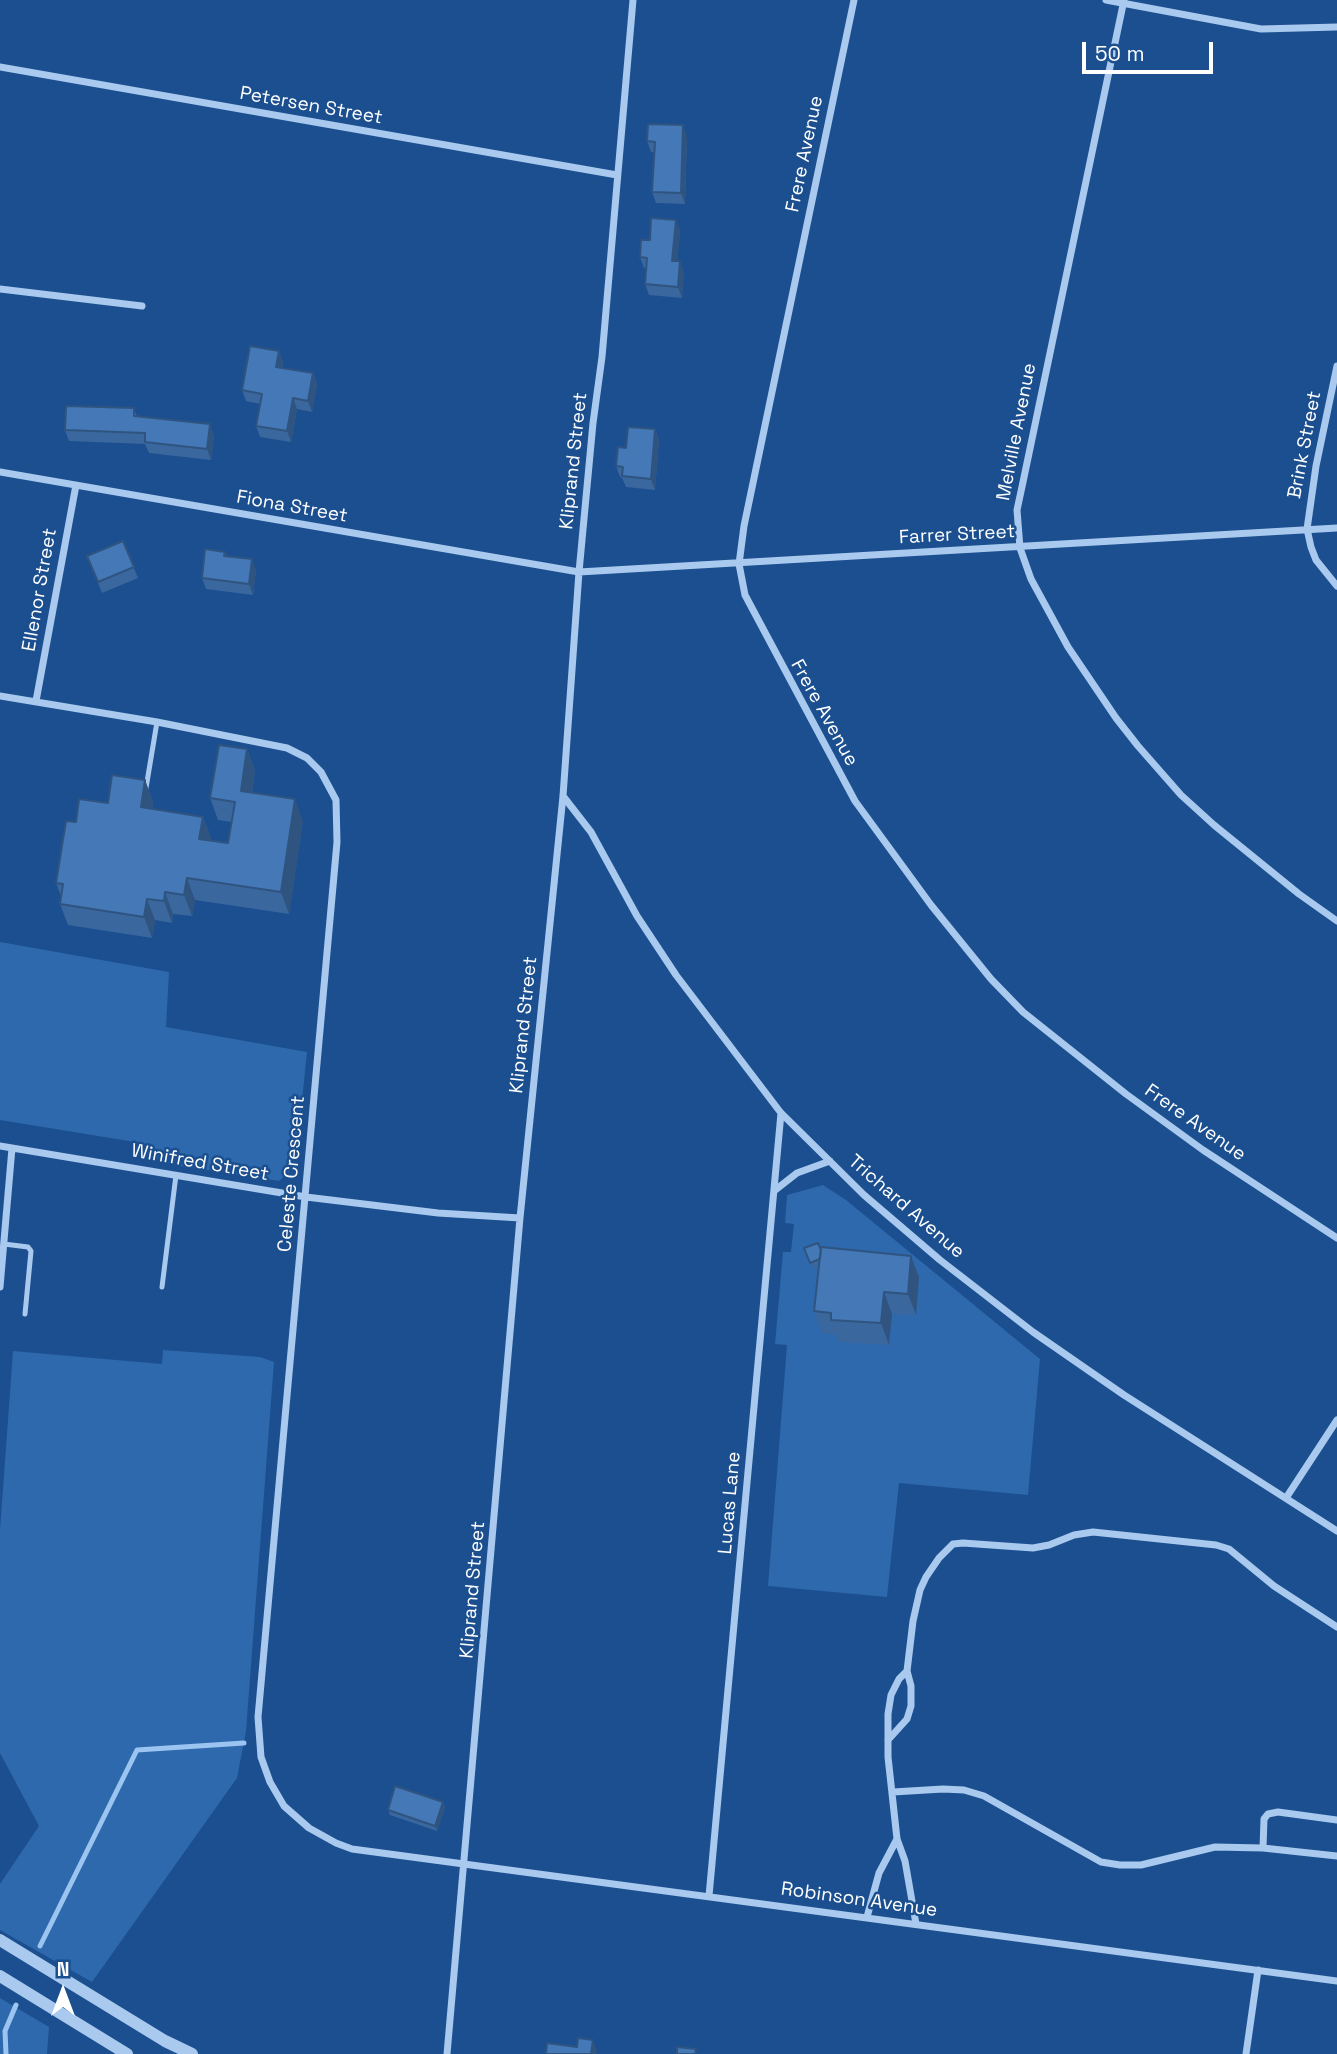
<!DOCTYPE html>
<html>
<head>
<meta charset="utf-8">
<style>
	body { margin:0 }
	#map { position:relative; width:1337px; height:2054px; overflow:hidden; background:#1b4f8f; font-family:"Space Grotesk",sans-serif }
	canvas { display:block }
	.north { position:absolute; left:28px; top:1956px; width:70px; height:70px; -webkit-text-stroke:5px #1b4f8f; paint-order:stroke; rotate:0deg; font-size:19px; font-weight:700; line-height:28px; text-align:center; color:#fff }
	.north::after { content:''; display:block; margin:auto; width:24px; height:32px; background:#fff; clip-path:polygon(50% 0,100% 100%,50% 72%,0 100%) }
	.scale { position:absolute; left:1082px; top:42px; width:131px; height:32px; box-sizing:border-box; border:4px solid #fff; border-top:0; padding-left:9px; font-size:21px; line-height:24px; white-space:nowrap; color:#fff; -webkit-text-stroke:5px #1b4f8f; paint-order:stroke }
</style>
</head>
<body>
<div id="map">
<canvas width="1337" height="2054"></canvas>
<div class="north">N</div>
<div class="scale">50 m</div>
</div>
<script>
const context = document.querySelector('canvas').getContext('2d');
context.lineJoin = 'round';
function fillPath(path, color) {
  context.fillStyle = color;
  context.fill(path, 'evenodd');
}
function shape(rows) {
  const path = new Path2D();
  for (const r of rows) {
    path.moveTo(r[0], r[1]);
    for (let i = 2; i < r.length; i += 2) path.lineTo(r[i], r[i + 1]);
  }
  return path;
}
function strokePath(path, color, width, dash) {
  context.strokeStyle = color;
  context.lineWidth = width;
  context.lineCap = dash ? 'butt' : 'round';
  context.setLineDash(dash || []);
  context.stroke(path);
}
function write(font, color, halo, rows, align = 'center') {
  context.font = font + ' "Space Grotesk",sans-serif';
  context.lineWidth = 5;
  context.setLineDash([]);
  context.textBaseline = 'middle';
  context.strokeStyle = halo;
  context.fillStyle = color;
  for (const [text, x, y, turn = 0] of rows) {
    context.save();
    context.translate(x, y);
    context.rotate((+turn || 0) * Math.PI / 180);
    context.textAlign = isNaN(turn) ? turn : align;
    if (halo) context.strokeText(text, 0, 0);
    context.fillText(text, 0, 0);
    context.restore();
  }
}
const green = shape([
	[0,942,169,972,166,1027,307,1052,296,1159,289,1172,279,1181,169,1164,159,1161,141,1143,0,1120],
	[823,1185,846,1200,1040,1359,1028,1495,899,1483,887,1597,768,1586,787,1345,775,1344,783,1252,791,1252,794,1224,785,1223,787,1195],
	[163,1350,260,1357,274,1362,246,1731,237,1778,92,1982,0,1930,0,1884,39,1826,0,1753,0,1530,13,1351,162,1364],
	[0,1998,49,2027,47,2054,0,2054]
]);
const stream = shape([
	[40,1946,137,1750,244,1743],
	[6,2054,5,2031,16,2005]
]);
const service = shape([
	[146,788,157,722],
	[4,1244,28,1247,31,1251,25,1314],
	[162,1287,176,1175]
]);
const minor = shape([
	[854,0,744,526,739,564,745,595,855,801,931,905,991,979,1023,1012,1126,1094,1203,1150,1337,1238],
	[1106,0,1261,29,1337,27],
	[1124,0,1023,482,1017,510,1020,548,1031,579,1068,647,1116,718,1138,746,1181,795,1214,825,1299,894,1337,921],
	[0,67,617,175],
	[0,289,142,306],
	[1337,366,1316,466,1307,529,1311,547,1316,560,1337,586],
	[0,472,579,572,1337,528],
	[0,696,157,722,287,748,307,758,321,772,336,800,337,842,258,1717,261,1757,270,1782,284,1806,309,1828,336,1843,352,1849,1337,1981],
	[36,701,76,485],
	[563,796,591,832,637,916,676,975,781,1113,864,1195,940,1260,1033,1332,1124,1395,1337,1531],
	[0,1146,306,1197,438,1213,520,1218],
	[774,1191,797,1173,830,1161],
	[0,1287,12,1148],
	[1286,1498,1337,1420],
	[907,1671,899,1679,891,1695,888,1714,888,1757,897,1839,905,1861,916,1924],
	[888,1740,907,1719,911,1706,911,1686,907,1671,913,1621,920,1590,926,1577,939,1558,953,1544,963,1543,1033,1548,1049,1545,1074,1535,1093,1532,1216,1545,1229,1549,1274,1586,1337,1627],
	[893,1792,943,1789,964,1790,984,1796,1101,1862,1120,1865,1141,1865,1215,1847,1263,1848,1337,1856],
	[1263,1848,1264,1819,1268,1814,1278,1812,1337,1820],
	[709,1896,781,1113],
	[867,1917,879,1873,897,1839],
	[447,2054,520,1218,563,796,579,572,593,423,602,357,633,0],
	[1246,2054,1258,1970]
]);
const tertiary = shape([
	[0,1940,165,2041,192,2054],
	[0,1976,127,2054]
]);
const wall = shape([
	[687,136,685,204,656,203,652,192,654,152,651,152,647,141],
	[676,220,680,231,677,261,684,272,682,298,649,295,645,284,646,268,644,268,640,257,650,240],
	[279,351,283,362,282,368,313,373,317,384,312,412,297,409,291,442,260,437,256,426,260,404,246,401,242,390],
	[134,408,137,417,214,435,211,460,149,453,145,444,69,441,65,430],
	[655,429,659,440,655,490,626,487,622,478,620,477,616,466,626,448],
	[123,541,138,578,102,593,87,556],
	[225,552,227,556,256,570,253,595,206,589,202,578],
	[247,749,255,771,252,793,303,821,289,914,195,900,192,916,173,914,172,923,155,920,152,938,68,925,60,904,61,896,56,883,76,822,145,780,153,802,152,809,203,817,211,838,210,841,228,843,232,822,218,820,210,798],
	[804,1248,821,1250,919,1277,916,1315,892,1314,889,1345,839,1342,836,1335,822,1333,814,1311,819,1266,812,1268],
	[443,1802,445,1807,437,1831,390,1815,388,1810]
]);
const shadedWall = shape([
	[683,125,687,136,685,204,681,193],
	[676,220,680,231,676,272,672,261],
	[680,261,684,272,682,298,678,287],
	[279,351,283,362,280,378,276,367],
	[313,373,317,384,312,412,308,401],
	[293,398,297,409,291,442,287,431],
	[210,424,214,435,211,460,207,449],
	[655,429,659,440,655,490,651,479],
	[252,559,256,570,253,595,249,584],
	[247,749,255,771,249,813,241,791],
	[145,780,153,802,149,829,141,807],
	[295,799,303,821,289,914,281,892],
	[203,817,211,838,207,861,199,839],
	[187,878,195,900,192,916,184,895],
	[165,892,173,914,172,923,164,901],
	[147,899,155,920,152,938,144,917],
	[911,1256,919,1277,916,1315,908,1294],
	[884,1292,892,1314,889,1345,881,1323],
	[443,1802,445,1807,437,1831,435,1826],
	[593,2040,597,2051,596,2054,591,2054]
]);
const building = shape([
	[648,124,683,125,681,193,652,192,655,142,647,141,648,124],
	[651,218,676,220,672,261,680,261,678,287,645,284,647,258,640,257,641,240,650,240,651,218],
	[250,346,279,351,276,367,313,373,308,401,293,398,287,431,256,426,262,394,242,390,250,346],
	[66,406,134,408,134,416,210,424,207,449,145,442,145,433,65,430,66,406],
	[628,427,655,429,651,479,622,476,623,467,616,466,618,447,626,448,628,427],
	[123,541,134,567,98,582,87,556,123,541],
	[205,549,225,552,224,556,252,559,249,584,202,578,205,549],
	[219,745,247,749,241,791,295,799,281,892,187,878,184,895,165,892,164,901,147,899,144,917,60,904,63,884,56,883,66,821,76,822,79,799,108,803,112,775,145,780,141,807,203,817,199,839,228,843,235,802,210,798,219,745],
	[818,1243,821,1250,820,1259,810,1263,804,1248,818,1243],
	[821,1247,911,1256,908,1294,884,1292,881,1323,831,1320,831,1313,814,1311,821,1247],
	[395,1786,443,1802,435,1826,388,1810,395,1786],
	[578,2038,593,2040,591,2054,546,2054,547,2043,577,2047,578,2038],
	[677,2047,696,2049,695,2054,677,2054,677,2047]
]);
const streetNames = [
	["Petersen Street",311,106,10],
	["Frere Avenue",805,154,-78],
	["Melville Avenue",1017,432,-79],
	["Brink Street",1305,445,-79],
	["Kliprand Street",574,461,-84],
	["Fiona Street",292,507,10],
	["Farrer Street",957,535,-3],
	["Ellenor Street",40,590,-80],
	["Frere Avenue",824,713,61],
	["Kliprand Street",524,1025,-84],
	["Frere Avenue",1195,1123,35],
	["Winifred Street",200,1163,10],
	["Celeste Crescent",292,1174,-85],
	["Trichard Avenue",906,1207,41],
	["Lucas Lane",730,1503,-85],
	["Kliprand Street",473,1590,-85],
	["Robinson Avenue",859,1900,8]
];
fillPath(green, '#2e69ad');
strokePath(stream, '#9cc4f0', 5);
strokePath(service, '#a9c9ee', 5);
strokePath(minor, '#a9c9ee', 7);
strokePath(tertiary, '#a9c9ee', 12);
fillPath(wall, '#3a679d');
fillPath(shadedWall, '#305480');
fillPath(building, '#4478b7');
strokePath(building, '#305480', 2);
write('19px', '#fff', '#1b4f8f', streetNames);
</script>
</body>
</html>
